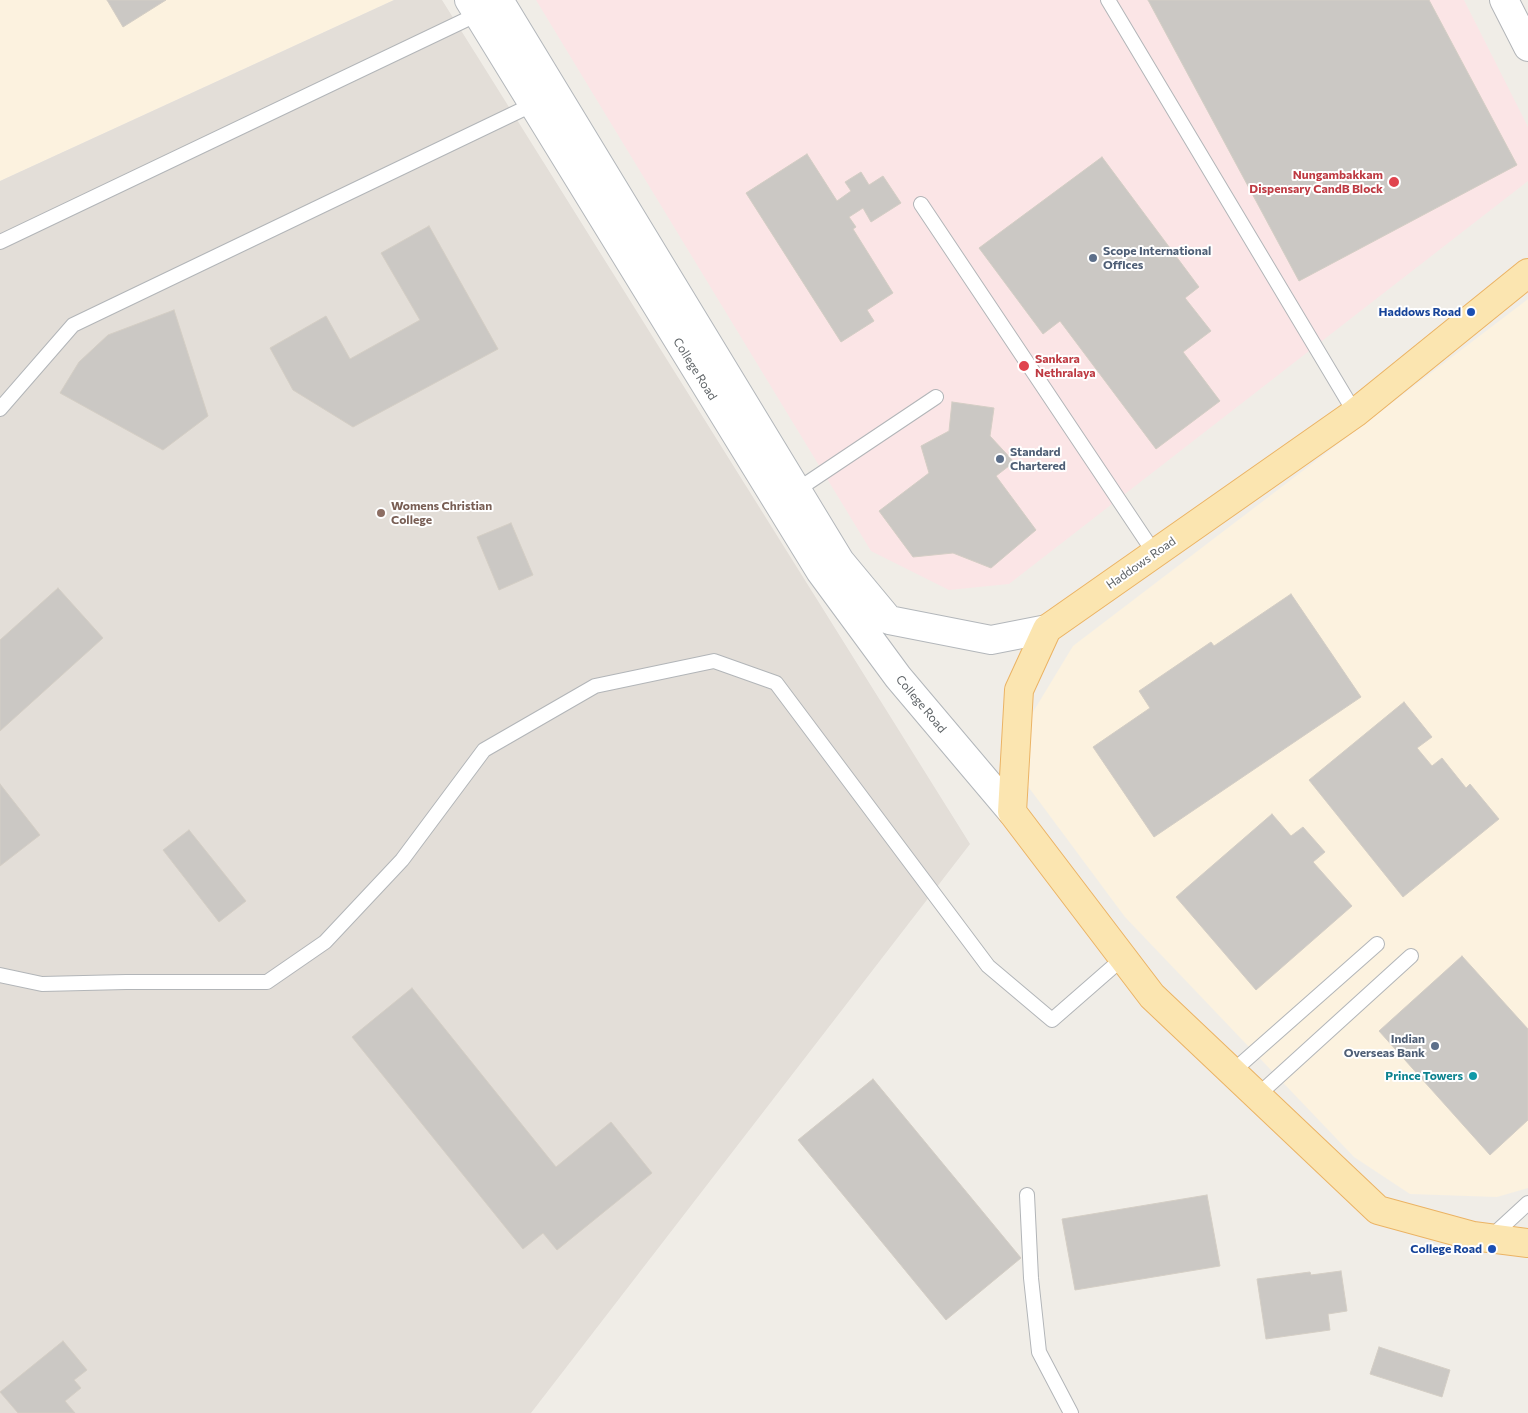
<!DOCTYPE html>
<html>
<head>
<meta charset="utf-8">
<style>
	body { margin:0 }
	canvas { display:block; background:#f0ede7 }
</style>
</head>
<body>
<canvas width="1528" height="1413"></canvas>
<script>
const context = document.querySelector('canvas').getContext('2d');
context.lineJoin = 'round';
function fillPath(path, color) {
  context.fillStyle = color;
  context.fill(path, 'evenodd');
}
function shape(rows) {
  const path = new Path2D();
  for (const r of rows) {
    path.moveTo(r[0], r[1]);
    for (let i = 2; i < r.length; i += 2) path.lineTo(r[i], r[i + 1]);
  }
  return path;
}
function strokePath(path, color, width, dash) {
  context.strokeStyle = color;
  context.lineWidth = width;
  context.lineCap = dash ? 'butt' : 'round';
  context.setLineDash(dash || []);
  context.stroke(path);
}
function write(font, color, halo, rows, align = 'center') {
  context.font = font + ' Commissioner,sans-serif';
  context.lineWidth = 4;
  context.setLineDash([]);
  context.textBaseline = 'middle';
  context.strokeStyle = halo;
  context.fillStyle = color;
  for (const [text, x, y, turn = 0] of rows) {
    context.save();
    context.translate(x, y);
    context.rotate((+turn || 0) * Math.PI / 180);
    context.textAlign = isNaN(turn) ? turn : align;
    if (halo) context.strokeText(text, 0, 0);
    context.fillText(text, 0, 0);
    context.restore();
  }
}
const commercial = shape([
	[0,0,394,0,0,181],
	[1528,299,1528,1188,1497,1197,1410,1194,1354,1157,1125,917,1024,781,1030,717,1073,646]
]);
const education = shape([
	[394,0,442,0,970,844,531,1413,0,1413,0,181]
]);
const medical = shape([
	[536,0,1464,0,1528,127,1528,181,1009,584,949,590,871,551]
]);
const building = shape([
	[107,0,166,0,123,27,107,0],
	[1148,0,1429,0,1517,165,1299,281,1148,0],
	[807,154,837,201,851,191,845,182,861,172,869,185,883,176,901,203,871,222,863,208,849,217,856,227,853,229,893,293,867,310,874,321,841,342,746,193,807,154],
	[1102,157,1199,287,1185,298,1211,331,1183,352,1220,401,1156,449,1060,321,1043,334,979,248,1102,157],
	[429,226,498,349,353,427,293,390,270,348,326,316,350,359,420,320,381,253,429,226],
	[174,310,208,416,163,450,60,393,79,362,108,335,174,310],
	[952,402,994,408,990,436,1014,462,996,476,1036,530,991,568,953,553,913,557,879,511,929,473,921,446,949,431,952,402],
	[511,523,533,575,499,590,477,537,511,523],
	[58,588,103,638,0,731,0,640,58,588],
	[1291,594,1361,697,1154,837,1093,747,1150,708,1139,691,1211,642,1214,646,1291,594],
	[1404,702,1432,737,1417,748,1432,766,1442,758,1466,788,1470,784,1499,819,1403,897,1309,780,1404,702],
	[0,784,40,835,0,866,0,784],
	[1272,814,1291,836,1303,827,1325,852,1313,862,1352,906,1256,990,1176,897,1272,814],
	[189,830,246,901,219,922,163,850,189,830],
	[1462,956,1528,1029,1528,1120,1490,1155,1379,1031,1462,956],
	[412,988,556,1167,611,1122,652,1173,557,1250,543,1233,523,1249,352,1037,412,988],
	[873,1079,1021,1258,946,1320,798,1140,873,1079],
	[1207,1195,1220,1266,1075,1290,1062,1219,1207,1195],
	[1341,1271,1347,1311,1328,1314,1330,1330,1266,1339,1257,1279,1310,1272,1311,1275,1341,1271],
	[63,1341,87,1370,74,1380,81,1388,65,1401,75,1413,18,1413,0,1392,63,1341],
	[1379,1347,1450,1370,1442,1397,1370,1374,1379,1347]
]);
const lane = shape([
	[1108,0,1355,413],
	[921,204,1155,554],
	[0,242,478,14],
	[0,409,73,325,538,102],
	[797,490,936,397],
	[0,975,42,984,126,982,267,982,325,942,402,860,484,750,595,686,714,661,776,683,988,966,1052,1020,1123,958],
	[1232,1072,1377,944],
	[1257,1096,1411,956],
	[1027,1195,1031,1278,1039,1352,1071,1413],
	[1491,1237,1528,1203]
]);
const street = shape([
	[1504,0,1528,47]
]);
const secondary = shape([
	[469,0,820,571,898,677,1012,812],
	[499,0,840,561,889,620,991,640,1047,629]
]);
const primary = shape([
	[1528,273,1355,413,1047,629,1019,690,1012,812,1152,996,1378,1210,1473,1236,1528,1243]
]);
const markers = [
	[1394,182,6,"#e0444e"],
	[1093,258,5,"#5c6f8a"],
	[1471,312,5,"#1a4fb4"],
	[1024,366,6,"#e0444e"],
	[1000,459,5,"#5c6f8a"],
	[381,513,5,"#8d6e63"],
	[1435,1046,5,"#5c6f8a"],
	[1473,1076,5,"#0f9aa8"],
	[1492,1249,5,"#1a4fb4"]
];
const healthNames = [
	["Nungambakkam",1383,175],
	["Dispensary CandB Block",1383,189],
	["Sankara",1035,359,"left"],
	["Nethralaya",1035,373,"left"]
];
const serviceNames = [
	["Scope International",1103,251],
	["Offices",1103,265],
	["Standard",1010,452],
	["Chartered",1010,466],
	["Indian",1425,1039,"right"],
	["Overseas Bank",1425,1053,"right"]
];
const transitNames = [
	["Haddows Road",1461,312],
	["College Road",1482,1249]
];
const streetNames = [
	["College Road",695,369,58],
	["Haddows Road",1141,563,-35],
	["College Road",921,704,50]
];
const educationNames = [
	["Womens Christian",391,506],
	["College",391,520]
];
const cultureNames = [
	["Prince Towers",1463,1076]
];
fillPath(commercial, '#fcf2df');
fillPath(education, '#e3ded8');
fillPath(medical, '#fbe5e6');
fillPath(building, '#cbc8c4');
strokePath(building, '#d4cec5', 1);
strokePath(lane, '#b2b5b8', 16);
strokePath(street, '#b2b5b8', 30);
strokePath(secondary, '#b3b7bb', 30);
strokePath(primary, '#ebb364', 30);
strokePath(lane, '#fff', 14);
strokePath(street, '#fff', 28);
strokePath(secondary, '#fff', 28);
strokePath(primary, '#fbe5b0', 28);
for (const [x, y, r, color] of markers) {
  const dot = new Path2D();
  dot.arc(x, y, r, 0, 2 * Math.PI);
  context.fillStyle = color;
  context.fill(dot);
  strokePath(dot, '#fff', 2);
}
write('bold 12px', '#be3a42', '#fff', healthNames, 'right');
write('bold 12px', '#4e5e75', '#fff', serviceNames, 'left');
write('bold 12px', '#164399', '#fff', transitNames, 'right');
write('12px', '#5e6366', '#fff', streetNames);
write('bold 12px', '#785e54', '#fff', educationNames, 'left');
write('bold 12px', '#0d838f', '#fff', cultureNames, 'right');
</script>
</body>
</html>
